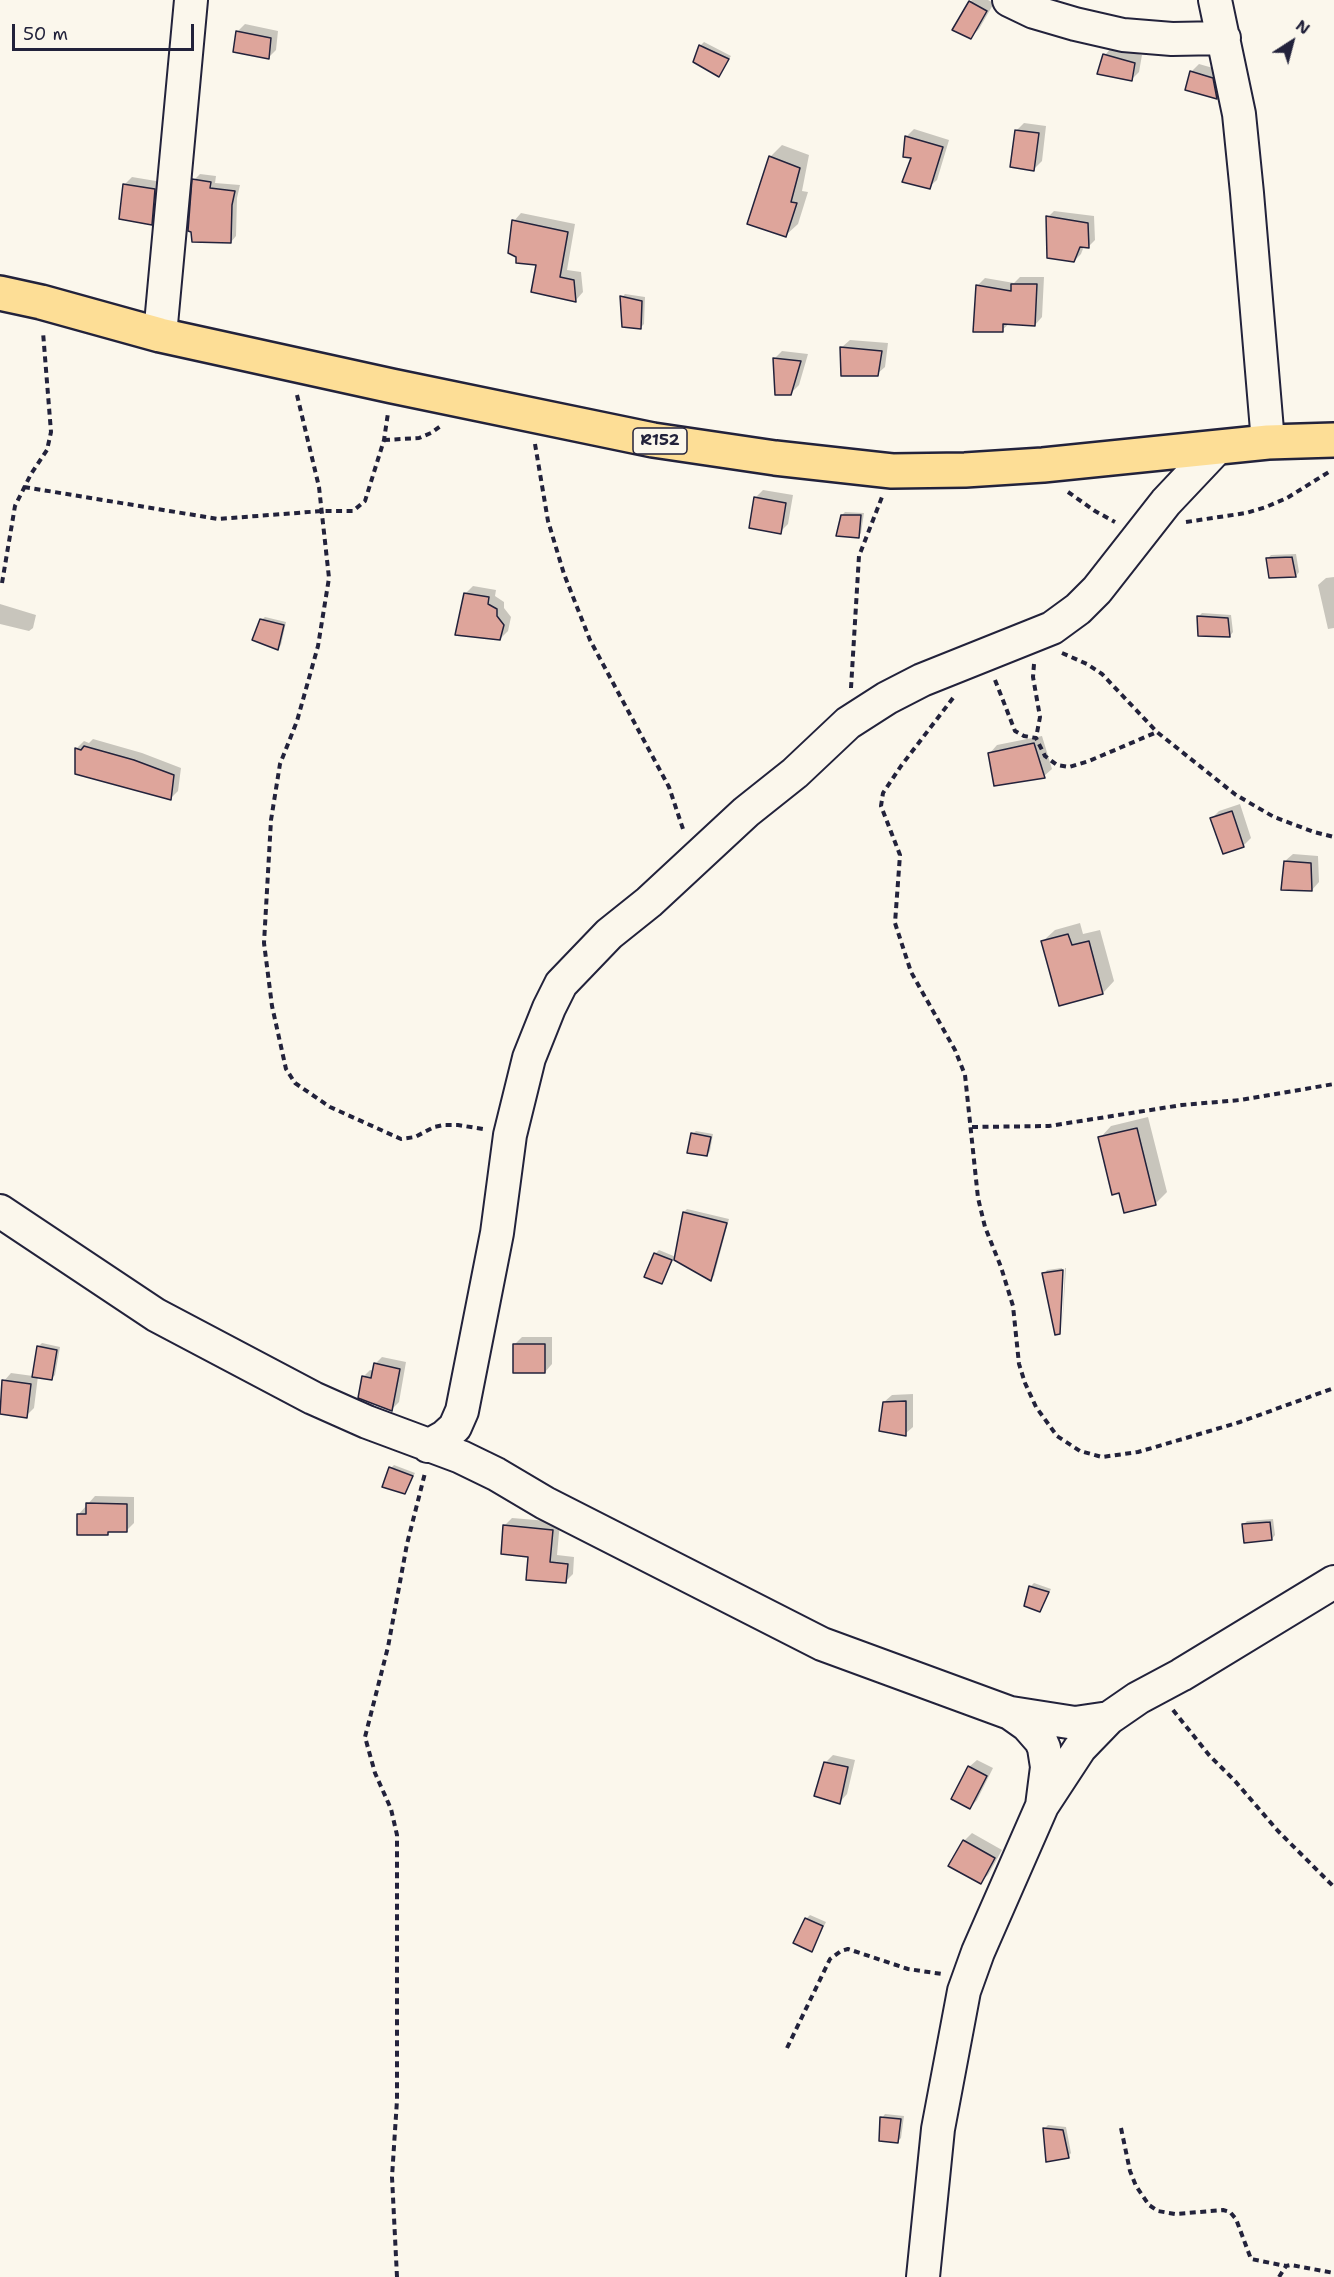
<!DOCTYPE html>
<html>
<head>
<meta charset="utf-8">
<style>
	body { margin:0 }
	#map { position:relative; width:1334px; height:2277px; overflow:hidden; background:#fbf7ec; font-family:"Shantell Sans",sans-serif }
	canvas { display:block }
	.north { position:absolute; left:1262px; top:12px; width:60px; height:60px; -webkit-text-stroke:4px #fbf7ec; paint-order:stroke; rotate:36deg; font-size:16px; font-weight:700; line-height:24px; text-align:center; color:#22223b }
	.north::after { content:''; display:block; margin:auto; width:21px; height:27px; background:#22223b; clip-path:polygon(50% 0,100% 100%,50% 72%,0 100%) }
	.scale { position:absolute; left:12px; top:24px; width:182px; height:27px; box-sizing:border-box; border:3px solid #22223b; border-top:0; padding-left:8px; font-size:18px; line-height:21px; white-space:nowrap; color:#22223b; -webkit-text-stroke:4px #fbf7ec; paint-order:stroke }
</style>
</head>
<body>
<div id="map">
<canvas width="1334" height="2277"></canvas>
<div class="north">N</div>
<div class="scale">50 m</div>
</div>
<script>
const context = document.querySelector('canvas').getContext('2d');
context.lineJoin = 'round';
function fillPath(path, color) {
  context.fillStyle = color;
  context.fill(path, 'evenodd');
}
function shape(rows) {
  const path = new Path2D();
  for (const r of rows) {
    path.moveTo(r[0], r[1]);
    for (let i = 2; i < r.length; i += 2) path.lineTo(r[i], r[i + 1]);
  }
  return path;
}
function strokePath(path, color, width, dash) {
  context.strokeStyle = color;
  context.lineWidth = width;
  context.lineCap = dash ? 'butt' : 'round';
  context.setLineDash(dash || []);
  context.stroke(path);
}
function write(font, color, halo, rows, align = 'center') {
  context.font = font + ' "Shantell Sans",sans-serif';
  context.lineWidth = 4.5;
  context.setLineDash([]);
  context.textBaseline = 'middle';
  context.strokeStyle = halo;
  context.fillStyle = color;
  for (const [text, x, y, turn = 0] of rows) {
    context.save();
    context.translate(x, y);
    context.rotate((+turn || 0) * Math.PI / 180);
    context.textAlign = isNaN(turn) ? turn : align;
    if (halo) context.strokeText(text, 0, 0);
    context.fillText(text, 0, 0);
    context.restore();
  }
}
const shadow = shape([
	[972,0,988,0,994,3,979,29,971,37,970,2],
	[245,24,278,31,276,50,268,58,237,32],
	[704,42,731,56,719,75,700,46],
	[1112,47,1142,55,1139,72,1131,80,1105,55],
	[1199,64,1220,70,1224,90,1216,98,1191,72],
	[1024,123,1046,126,1042,161,1034,169,1016,131],
	[914,129,949,140,937,180,929,187,913,157,906,137],
	[782,145,809,155,802,191,808,192,798,224,786,235,770,157],
	[200,174,216,176,215,183,240,185,237,198,236,236,231,242,194,180],
	[132,177,162,182,159,215,152,223,124,185],
	[1054,211,1094,216,1095,240,1089,246,1084,246,1081,254,1074,261,1048,217],
	[521,213,575,224,567,270,581,272,583,292,576,300,538,264,514,221],
	[1020,277,1044,277,1042,317,1035,325,1010,323,1002,330,977,286,985,278,1014,283],
	[625,294,645,297,644,324,641,327,622,297],
	[850,340,888,343,885,367,877,374,842,347],
	[782,351,808,354,799,385,791,393,775,358],
	[763,490,793,495,788,524,780,532,756,497],
	[845,512,864,513,861,533,858,537,842,515],
	[1296,554,1299,572,1296,576,1268,558,1271,555],
	[1334,577,1334,628,1328,629,1318,585,1326,578],
	[473,586,496,590,495,596,504,602,504,608,511,617,508,631,500,639,465,594],
	[0,604,36,615,33,628,29,631,0,624],
	[1202,613,1231,615,1233,632,1230,636,1199,616],
	[265,617,286,622,281,645,278,648,261,620],
	[1042,736,1052,769,1044,776,990,753,997,745],
	[93,739,142,753,181,768,178,791,170,799,76,749,84,741,89,743],
	[1240,804,1251,838,1243,846,1212,818,1219,811],
	[1293,854,1318,856,1319,882,1312,890,1285,861],
	[1080,923,1083,934,1100,930,1114,981,1103,993,1043,941,1055,930],
	[1148,1117,1167,1192,1155,1204,1120,1191,1100,1138,1111,1126],
	[696,1131,713,1134,710,1151,707,1155,692,1134],
	[687,1209,729,1219,714,1276,711,1279,674,1258,662,1282,655,1254,659,1250,676,1257,684,1212],
	[1062,1268,1059,1332,1061,1332,1057,1333,1044,1274,1047,1270],
	[1065,1268,1066,1268,1062,1331],
	[522,1337,552,1337,552,1364,545,1372,514,1345],
	[42,1343,60,1347,55,1375,51,1379,38,1376,34,1408,26,1416,0,1413,4,1381,11,1373,33,1376,38,1347],
	[382,1357,406,1362,399,1402,392,1409,363,1377,370,1370,374,1371,375,1364],
	[913,1394,913,1427,905,1434,884,1402,892,1395],
	[394,1465,415,1473,405,1492,391,1468],
	[95,1496,134,1497,134,1523,126,1531,110,1530,107,1534,78,1515],
	[512,1518,560,1522,557,1555,574,1557,573,1574,565,1582,530,1555,505,1525],
	[1273,1519,1275,1535,1272,1539,1243,1525,1247,1521],
	[1034,1583,1051,1589,1040,1611,1030,1587],
	[833,1755,855,1760,847,1794,840,1802,825,1763],
	[977,1760,993,1768,977,1800,970,1808,969,1767],
	[972,1833,1002,1850,988,1875,980,1882,964,1841],
	[810,1915,826,1922,812,1950,806,1919],
	[885,2114,904,2116,901,2138,897,2142,882,2118],
	[1048,2125,1066,2127,1071,2153,1068,2157,1048,2160,1045,2128]
]);
const building = shape([
	[969,1,987,11,971,39,952,30,969,1],
	[236,31,271,38,269,59,233,52,236,31],
	[699,45,729,59,719,77,693,62,699,45],
	[1103,54,1135,63,1132,81,1097,74,1103,54],
	[1190,71,1213,78,1217,99,1185,90,1190,71],
	[1015,130,1039,133,1034,171,1010,167,1015,130],
	[905,136,943,147,930,189,902,182,911,158,903,157,905,136],
	[769,156,800,168,791,202,797,203,786,237,747,224,769,156],
	[192,179,211,182,210,188,235,191,232,205,231,243,192,242,191,232,188,231,192,179],
	[123,184,155,189,152,225,119,219,123,184],
	[1046,216,1088,223,1089,248,1080,247,1074,262,1047,258,1046,216],
	[512,220,568,232,560,277,574,280,576,302,531,292,536,265,516,263,516,257,508,253,512,220],
	[1011,284,1037,284,1035,326,1003,324,1003,332,973,332,976,285,1011,291,1011,284],
	[620,296,642,301,641,329,622,327,620,296],
	[840,347,882,351,878,376,841,376,840,347],
	[773,358,801,361,791,395,775,395,773,358],
	[754,497,786,503,781,534,749,528,754,497],
	[841,515,861,515,859,538,836,536,841,515],
	[1292,557,1296,577,1269,578,1266,558,1292,557],
	[464,593,489,597,488,604,497,609,497,616,504,625,500,640,455,635,464,593],
	[1197,616,1228,618,1230,637,1198,636,1197,616],
	[260,619,284,625,278,650,252,640,260,619],
	[1034,743,1045,778,994,786,988,753,1034,743],
	[84,746,134,760,174,775,171,800,75,774,75,748,81,750,84,746],
	[1232,811,1244,847,1223,854,1210,818,1232,811],
	[1284,861,1311,863,1312,891,1281,890,1284,861],
	[1068,934,1072,945,1089,941,1103,994,1059,1006,1041,941,1068,934],
	[1137,1128,1156,1205,1124,1213,1119,1193,1112,1195,1098,1137,1137,1128],
	[691,1133,711,1137,707,1156,687,1153,691,1133],
	[683,1212,727,1223,711,1281,674,1260,683,1212],
	[654,1253,672,1260,662,1284,644,1277,654,1253],
	[1063,1270,1060,1334,1055,1335,1042,1273,1063,1270],
	[513,1344,545,1344,545,1373,513,1373,513,1344],
	[37,1346,57,1350,52,1380,32,1377,37,1346],
	[374,1363,400,1369,392,1411,358,1398,362,1376,371,1378,374,1363],
	[2,1380,31,1384,27,1418,0,1414,2,1380],
	[906,1401,906,1436,879,1431,883,1402,906,1401],
	[389,1467,413,1476,405,1494,382,1487,389,1467],
	[86,1503,127,1504,127,1532,108,1532,108,1535,77,1535,77,1514,86,1514,86,1503],
	[1270,1522,1272,1540,1244,1543,1242,1524,1270,1522],
	[503,1525,553,1530,550,1562,568,1564,566,1583,526,1580,528,1557,501,1554,503,1525],
	[1029,1586,1049,1592,1040,1612,1024,1606,1029,1586],
	[824,1762,848,1767,840,1804,814,1796,824,1762],
	[968,1766,987,1776,970,1809,951,1799,968,1766],
	[963,1840,995,1858,981,1884,948,1866,963,1840],
	[805,1918,823,1926,812,1952,793,1943,805,1918],
	[880,2117,901,2119,898,2143,879,2141,880,2117],
	[1043,2128,1063,2130,1069,2158,1046,2162,1043,2128]
]);
const path = shape([
	[297,395,319,487,329,578,318,646,297,721,280,764,271,820,264,943,272,1006,286,1069,295,1083,330,1107,401,1139,415,1137,434,1127,444,1125,458,1125,483,1129],
	[384,440,419,438,431,433,442,425],
	[535,444,548,521,564,574,590,640,669,787,684,832],
	[24,487,218,519,322,511,353,511,365,501,384,440,388,413],
	[1068,492,1095,511,1115,522],
	[1186,522,1246,513,1266,507,1287,498,1332,470],
	[2,583,15,506,31,474,47,450,51,432,43,332],
	[1062,653,1087,664,1102,674,1157,732,1236,795,1274,817,1314,832,1334,837],
	[1034,664,1033,677,1040,717,1036,738],
	[995,680,1015,731,1024,736,1036,738,1045,756,1057,765,1069,767,1089,761,1157,732],
	[851,688,859,556,882,497],
	[953,698,901,766,883,793,881,806,900,855,895,923,911,972,955,1050,965,1075,978,1198,985,1227,1001,1267,1013,1306,1019,1364,1025,1383,1036,1407,1057,1436,1080,1451,1102,1457,1138,1452,1186,1438,1240,1422,1334,1388],
	[972,1127,1049,1126,1182,1105,1240,1100,1334,1084],
	[1173,1710,1209,1755,1235,1781,1278,1831,1334,1887],
	[787,2048,830,1959,841,1951,848,1949,908,1969,942,1974],
	[1121,2128,1130,2171,1136,2186,1149,2205,1158,2211,1175,2214,1223,2210,1230,2212,1236,2219,1251,2259,1286,2266],
	[397,2277,392,2177,397,2100,397,1835,391,1809,375,1773,365,1737,388,1647,407,1544,425,1473],
	[1279,2277,1286,2266,1291,2265,1334,2273]
]);
const minor = shape([
	[1009,0,1034,12,1075,24,1123,35,1172,39,1224,38],
	[1215,0,1239,114,1247,193,1268,442],
	[160,335,191,0],
	[0,1211,156,1315,313,1398,367,1422,461,1457,496,1474,545,1503,822,1644,1010,1713,1027,1725,1041,1741,1044,1748,1047,1767,1042,1806],
	[428,1446,444,1437,455,1427,462,1411,497,1233,510,1135,529,1058,549,1008,561,984,609,934,649,902,746,812,795,773,848,723,887,698,922,680,1052,628,1078,609,1097,590,1166,502,1217,448],
	[1011,1713,1075,1723,1109,1718],
	[923,2277,938,2129,964,1991,978,1952,1042,1806,1080,1748,1109,1718,1138,1698,1181,1675,1334,1582]
]);
const major = shape([
	[0,293,41,302,160,335,392,386,653,440,775,458,892,471,965,470,1043,465,1268,442,1334,440]
]);
const shields = [
	[660,441,54]
];
const shieldNames = [
	["R152",660,441]
];
fillPath(shadow, '#0003');
fillPath(building, '#dea59b');
strokePath(building, '#22223b', 1.5);
strokePath(minor, '#22223b', 36);
strokePath(major, '#22223b', 38);
strokePath(path, '#22223b', 4, [6, 4.5]);
strokePath(minor, '#fbf7ec', 32);
strokePath(major, '#fdde96', 33);
for (const [x, y, w] of shields) {
  const box = new Path2D();
  box.roundRect(x - w / 2, y - 13, w, 26, 4.5);
  context.fillStyle = '#fbf7ec';
  context.fill(box);
  strokePath(box, '#22223b', 1.5);
}
write('bold 16px', '#22223b', null, shieldNames);
</script>
</body>
</html>
